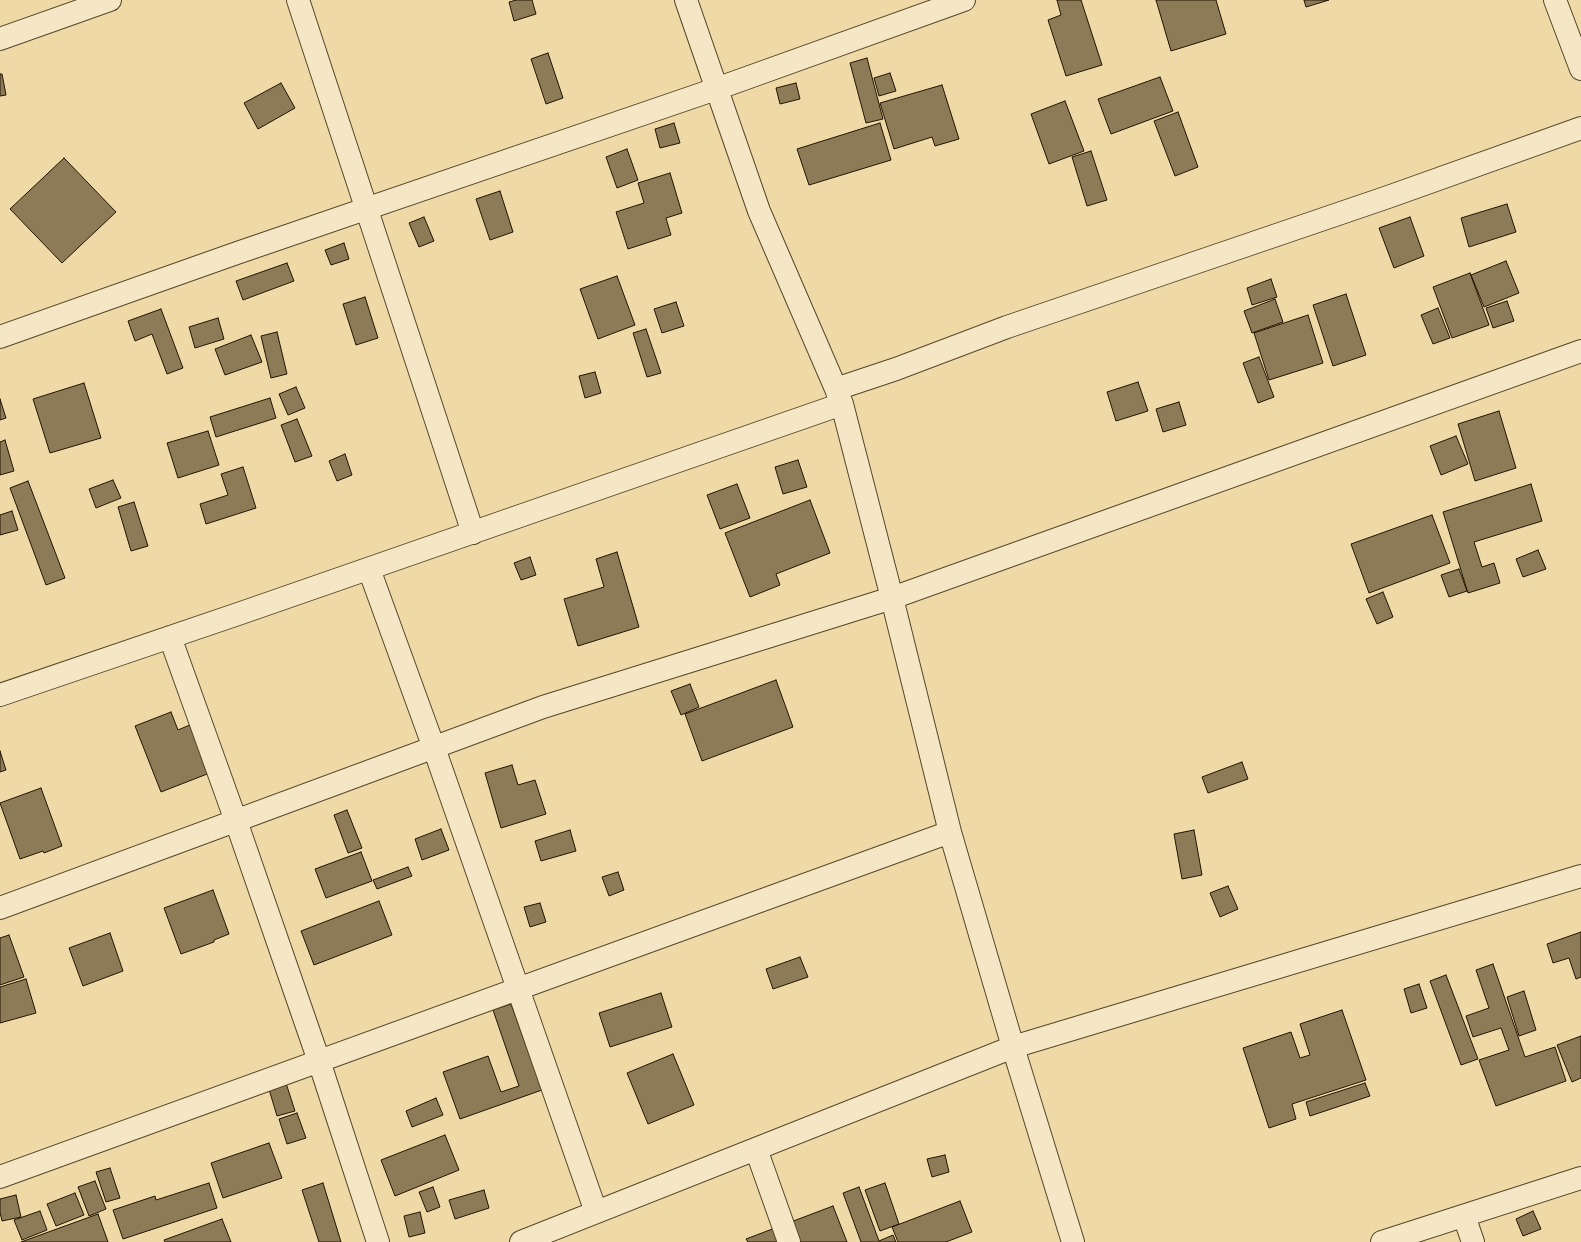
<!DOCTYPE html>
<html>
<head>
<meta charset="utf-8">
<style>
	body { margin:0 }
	canvas { display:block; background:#efdaa7 }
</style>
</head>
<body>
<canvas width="1581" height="1242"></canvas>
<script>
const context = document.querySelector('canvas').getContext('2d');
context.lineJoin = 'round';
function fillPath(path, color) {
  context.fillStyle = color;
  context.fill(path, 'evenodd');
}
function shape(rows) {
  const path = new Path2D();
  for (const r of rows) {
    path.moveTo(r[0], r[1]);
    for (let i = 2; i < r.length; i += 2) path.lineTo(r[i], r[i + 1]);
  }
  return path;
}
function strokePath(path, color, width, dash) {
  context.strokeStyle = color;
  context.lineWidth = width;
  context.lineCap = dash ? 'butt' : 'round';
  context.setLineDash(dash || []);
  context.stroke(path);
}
const building = shape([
	[516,0,532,0,536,14,514,21,509,2,516,0],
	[1057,0,1081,0,1102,65,1066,76,1048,20,1061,15,1057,0],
	[1156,0,1216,0,1226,34,1171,51,1156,0],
	[1304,0,1329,0,1306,7,1304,0],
	[548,53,563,98,546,104,531,59,548,53],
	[867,58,883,119,866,123,850,63,867,58],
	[890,73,896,91,879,96,874,78,890,73],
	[0,74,2,74,6,95,0,96,0,74],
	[1160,77,1173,111,1111,134,1098,99,1160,77],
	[281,83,295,108,258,129,244,103,281,83],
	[796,83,800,99,780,104,776,88,796,83],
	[942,85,959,139,935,146,932,137,894,149,880,103,942,85],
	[1065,101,1084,151,1049,164,1031,114,1065,101],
	[1178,112,1198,167,1175,176,1154,121,1178,112],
	[674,123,680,143,660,148,655,129,674,123],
	[880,123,891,160,809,185,797,149,880,123],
	[627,149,638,180,617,188,606,157,627,149],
	[1091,151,1107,200,1087,206,1072,157,1091,151],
	[64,158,116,212,62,263,10,209,64,158],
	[670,173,682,213,666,218,671,235,628,249,616,212,644,203,638,183,670,173],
	[500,191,513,232,490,240,476,199,500,191],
	[1507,204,1516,232,1469,247,1461,218,1507,204],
	[424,217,434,241,419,247,409,223,424,217],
	[1410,217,1424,256,1394,268,1379,228,1410,217],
	[344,243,349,259,331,265,325,250,344,243],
	[1506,261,1519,293,1484,307,1471,275,1506,261],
	[287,263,294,281,243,300,236,281,287,263],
	[1470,273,1489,325,1452,338,1433,287,1470,273],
	[617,276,635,325,598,339,580,289,617,276],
	[1271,279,1277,297,1252,305,1247,288,1271,279],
	[1346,294,1366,355,1333,366,1313,305,1346,294],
	[365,297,378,338,356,345,343,304,365,297],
	[1275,299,1283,322,1252,333,1244,311,1275,299],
	[1507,301,1514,321,1493,328,1486,308,1507,301],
	[676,302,684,326,662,333,654,309,676,302],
	[1438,308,1450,338,1433,344,1421,315,1438,308],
	[161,309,183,368,167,374,152,334,135,341,128,321,161,309],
	[1308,315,1323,363,1269,380,1254,333,1308,315],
	[218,318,224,339,195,348,189,327,218,318],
	[646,329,661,373,647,377,633,333,646,329],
	[277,332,287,374,271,378,261,336,277,332],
	[251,335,262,362,225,375,215,349,251,335],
	[1259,357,1274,397,1258,403,1243,363,1259,357],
	[595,372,601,393,585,398,579,376,595,372],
	[1138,382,1148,411,1116,421,1107,392,1138,382],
	[84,383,101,438,50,453,33,399,84,383],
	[296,387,305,408,288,415,279,394,296,387],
	[270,398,276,418,216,437,210,417,270,398],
	[0,399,6,418,0,420,0,399],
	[1179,402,1186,425,1163,432,1156,409,1179,402],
	[1499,411,1516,468,1475,481,1458,424,1499,411],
	[297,419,312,456,295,462,281,425,297,419],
	[208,431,219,465,178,478,167,443,208,431],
	[1456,436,1468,464,1441,475,1430,446,1456,436],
	[5,440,14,471,0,475,0,442,5,440],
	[345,454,352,475,337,481,329,461,345,454],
	[798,460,807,487,783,494,775,467,798,460],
	[243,467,256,508,206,524,200,504,228,495,221,474,243,467],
	[113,480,121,498,96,508,89,489,113,480],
	[28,481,65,578,46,585,10,488,28,481],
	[737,484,750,518,720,529,707,495,737,484],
	[1531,484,1542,521,1474,542,1482,567,1494,563,1500,583,1468,593,1443,512,1531,484],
	[810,500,830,553,776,574,780,585,750,597,725,533,810,500],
	[134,502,148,546,131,551,118,507,134,502],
	[12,511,18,530,0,535,0,515,12,511],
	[1432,515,1450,563,1369,593,1351,544,1432,515],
	[1538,550,1546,569,1523,577,1516,559,1538,550],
	[617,552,639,627,578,646,564,599,604,587,596,559,617,552],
	[530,557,536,575,521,580,514,563,530,557],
	[1459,569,1467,591,1449,597,1441,575,1459,569],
	[1383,592,1393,617,1377,624,1366,599,1383,592],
	[776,680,793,727,702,761,685,714,776,680],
	[690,684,699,707,681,715,671,691,690,684],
	[171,712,178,730,206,718,225,767,161,792,135,726,171,712],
	[0,751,6,770,0,772,0,751],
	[1242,762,1248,779,1208,793,1202,777,1242,762],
	[512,765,518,785,535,780,546,814,501,828,485,773,512,765],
	[41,788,62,846,44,853,43,851,20,859,0,803,41,788],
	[347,810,362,848,348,853,334,815,347,810],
	[441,829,449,850,422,860,415,839,441,829],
	[570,830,576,851,541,861,535,841,570,830],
	[1194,830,1202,875,1182,879,1174,834,1194,830],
	[361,852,372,881,326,898,315,869,361,852],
	[408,867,412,876,377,889,373,880,408,867],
	[618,872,624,890,609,896,602,877,618,872],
	[1228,886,1238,909,1220,917,1210,893,1228,886],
	[213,890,229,934,214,940,214,942,181,954,164,908,213,890],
	[379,901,392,935,314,965,301,931,379,901],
	[540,903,546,922,530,927,524,907,540,903],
	[1581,932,1581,977,1576,979,1569,958,1553,963,1547,944,1581,932],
	[110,933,123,971,83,986,69,948,110,933],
	[9,935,24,977,0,985,0,938,9,935],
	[800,957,808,977,773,989,766,969,800,957],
	[1493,964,1525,1057,1555,1047,1566,1081,1496,1106,1479,1060,1509,1050,1501,1028,1473,1037,1466,1016,1489,1008,1476,970,1493,964],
	[1446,975,1478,1059,1461,1065,1430,981,1446,975],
	[26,979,36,1013,0,1023,0,987,26,979],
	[1419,984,1427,1008,1411,1013,1404,989,1419,984],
	[1524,991,1536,1030,1519,1036,1507,997,1524,991],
	[661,993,672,1027,610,1047,599,1013,661,993],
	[511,1004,542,1090,460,1119,443,1072,488,1056,501,1092,519,1086,493,1010,511,1004],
	[1342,1010,1366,1080,1292,1104,1296,1119,1269,1128,1243,1048,1291,1032,1300,1058,1310,1055,1300,1024,1342,1010],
	[1581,1036,1581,1078,1572,1082,1557,1045,1581,1036],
	[673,1054,694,1105,648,1124,627,1073,673,1054],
	[285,1080,295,1111,277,1116,268,1086,285,1080],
	[1365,1083,1370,1096,1310,1116,1306,1102,1365,1083],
	[436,1098,443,1115,412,1127,406,1111,436,1098],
	[297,1113,306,1138,287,1144,279,1119,297,1113],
	[445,1135,459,1170,395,1196,381,1160,445,1135],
	[269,1143,282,1178,223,1198,211,1163,269,1143],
	[945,1155,949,1172,932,1177,927,1159,945,1155],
	[110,1168,120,1198,106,1202,96,1172,110,1168],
	[95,1181,106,1209,89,1216,78,1187,95,1181],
	[209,1183,217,1208,123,1239,113,1210,155,1196,156,1200,209,1183],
	[323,1183,341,1242,319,1242,302,1190,323,1183],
	[885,1183,899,1224,880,1231,865,1190,885,1183],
	[433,1187,440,1207,427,1212,419,1192,433,1187],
	[859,1187,879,1241,893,1235,896,1242,861,1242,843,1193,859,1187],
	[484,1190,489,1208,455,1219,449,1200,484,1190],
	[75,1193,84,1215,56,1226,47,1204,75,1193],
	[16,1195,21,1217,2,1221,0,1212,0,1199,16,1195],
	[960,1201,972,1232,946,1242,898,1242,892,1227,960,1201],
	[833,1206,847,1242,748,1242,746,1239,833,1206],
	[40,1211,47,1230,22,1240,14,1220,40,1211],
	[1533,1211,1541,1229,1523,1236,1516,1219,1533,1211],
	[420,1212,425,1233,409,1237,404,1216,420,1212],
	[98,1214,108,1242,21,1242,98,1214],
	[222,1219,231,1242,165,1242,164,1240,222,1219]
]);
const minor = shape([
	[298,0,473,533],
	[686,0,759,211,836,389,896,369,1007,327,1388,197,1581,128],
	[1555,0,1581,69],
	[0,39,110,0],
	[0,337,237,253,716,89,964,0],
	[837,392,842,404,892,598,950,832,1013,1047,1073,1242],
	[369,569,434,748,596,1212],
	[170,637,236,821,319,1061,378,1242],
	[0,695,241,613,842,404],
	[0,908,543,707,892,598,1581,351],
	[756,1149,789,1242],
	[0,1177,950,832],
	[1464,1216,1473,1242],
	[521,1242,1013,1047,1581,876],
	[1382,1242,1581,1178]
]);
fillPath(building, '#8d7b57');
strokePath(building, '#221401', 1);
strokePath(minor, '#55462a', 24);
strokePath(minor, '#f5e7c6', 22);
</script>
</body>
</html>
